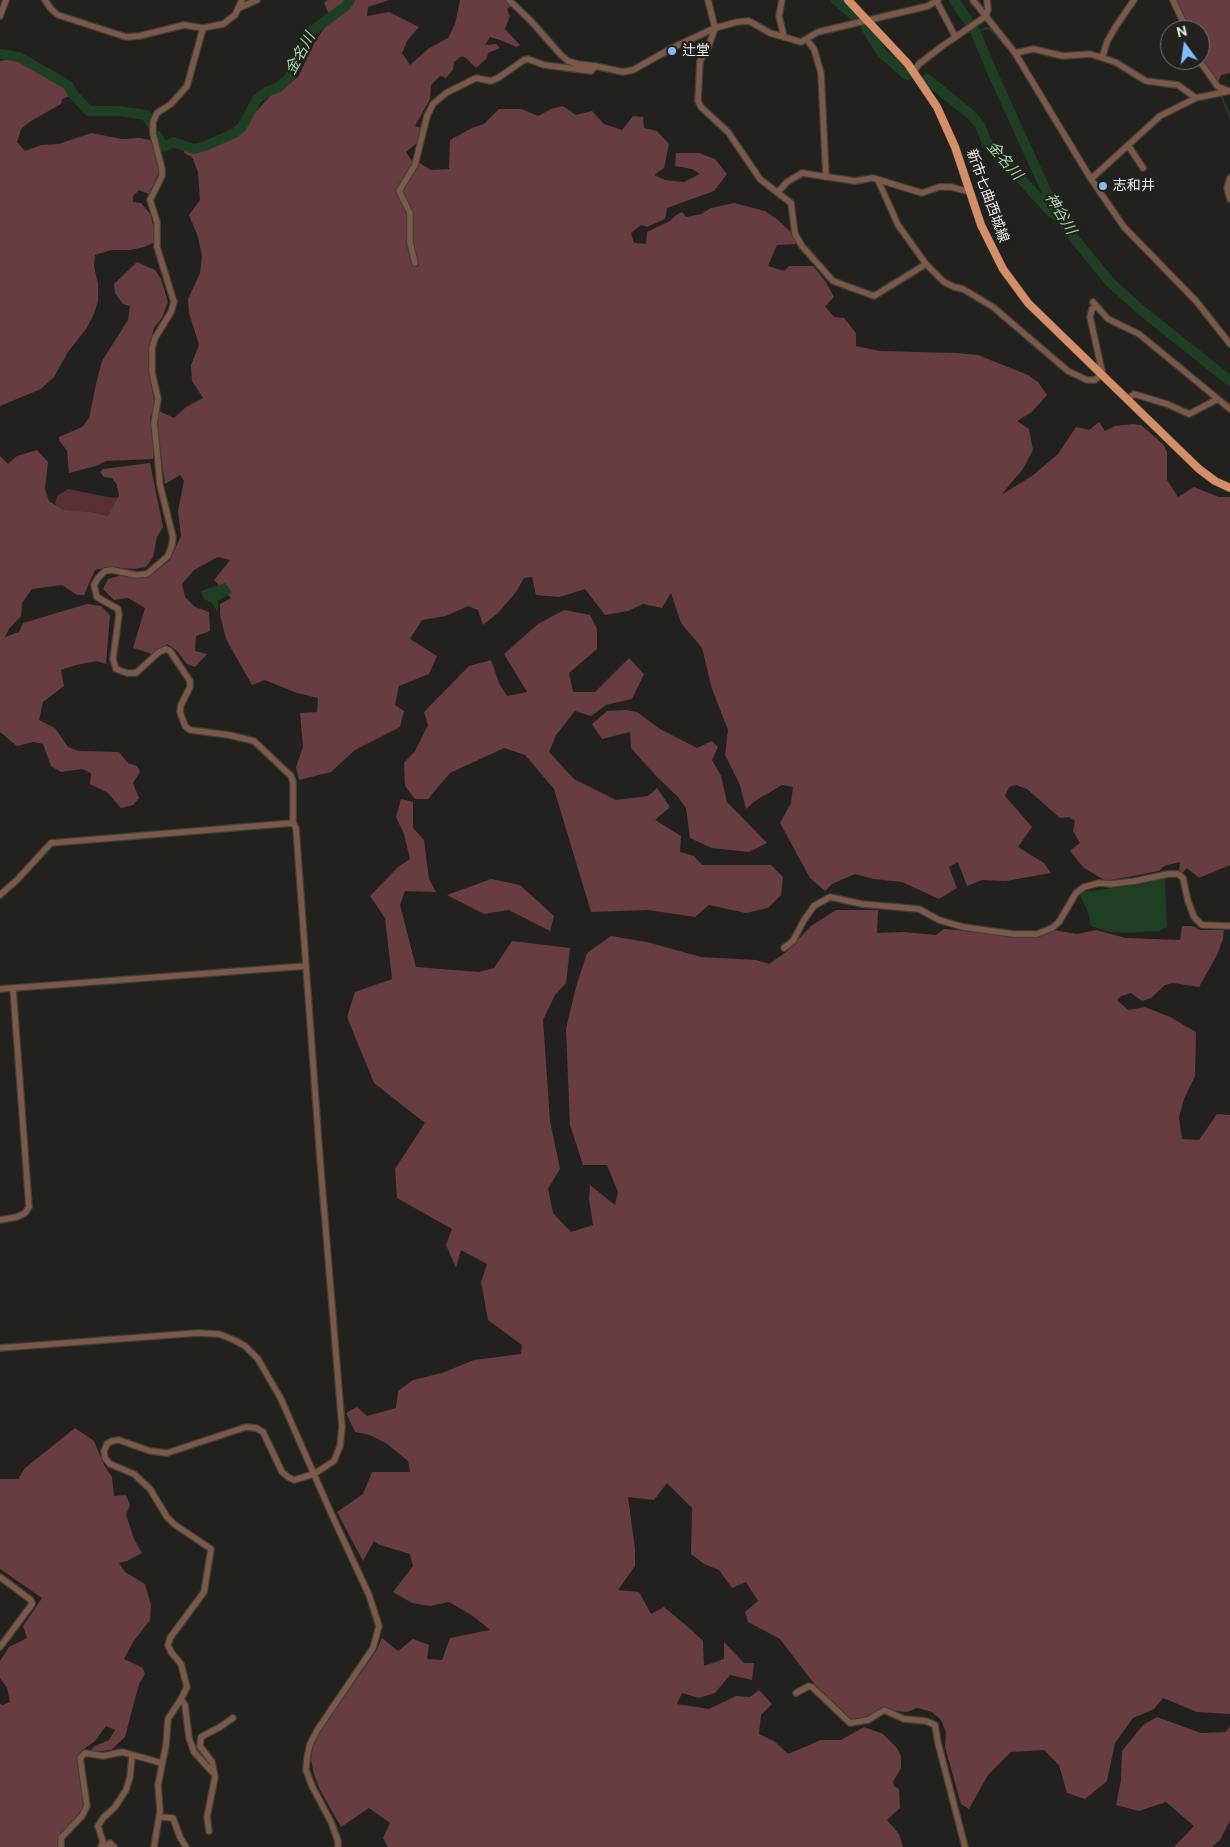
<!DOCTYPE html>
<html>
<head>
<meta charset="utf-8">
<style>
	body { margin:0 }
	#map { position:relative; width:1230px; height:1847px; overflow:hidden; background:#22211e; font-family:"DM Sans",sans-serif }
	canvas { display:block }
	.north { position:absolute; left:1160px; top:20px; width:50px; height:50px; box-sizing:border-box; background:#22211e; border:1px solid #747371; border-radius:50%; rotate:346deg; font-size:14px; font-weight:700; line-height:20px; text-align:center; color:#f0efed }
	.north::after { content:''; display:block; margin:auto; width:18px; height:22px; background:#81bdfa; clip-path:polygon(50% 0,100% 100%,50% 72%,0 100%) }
</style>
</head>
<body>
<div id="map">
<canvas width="1230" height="1847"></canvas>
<div class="north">N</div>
</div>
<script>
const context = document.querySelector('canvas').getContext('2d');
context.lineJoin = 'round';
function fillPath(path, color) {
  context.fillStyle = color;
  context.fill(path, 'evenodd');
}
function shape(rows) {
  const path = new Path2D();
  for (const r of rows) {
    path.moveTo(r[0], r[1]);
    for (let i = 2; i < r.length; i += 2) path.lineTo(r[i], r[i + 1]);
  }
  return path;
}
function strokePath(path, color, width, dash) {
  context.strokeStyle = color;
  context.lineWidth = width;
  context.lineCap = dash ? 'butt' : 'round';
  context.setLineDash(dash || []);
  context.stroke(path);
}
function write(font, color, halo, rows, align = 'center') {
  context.font = font + ' "DM Sans","Noto Sans JP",sans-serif';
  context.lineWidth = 4.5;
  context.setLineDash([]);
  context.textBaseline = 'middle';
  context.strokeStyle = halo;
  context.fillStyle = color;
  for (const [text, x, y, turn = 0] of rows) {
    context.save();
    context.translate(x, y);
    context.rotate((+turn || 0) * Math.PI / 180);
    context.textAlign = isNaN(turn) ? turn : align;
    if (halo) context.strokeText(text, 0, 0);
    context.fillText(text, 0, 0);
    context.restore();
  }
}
const green = shape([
	[68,489,113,498,119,497,108,516,92,512,64,510,55,504,57,496]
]);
const forest = shape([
	[327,0,389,0,368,7,367,16,389,12,419,27,407,41,402,53,410,65,428,49,448,38,455,24,460,0,506,0,513,5,507,9,510,16,505,29,520,45,516,47,500,40,490,37,485,45,496,44,500,48,488,53,487,58,476,68,466,58,462,56,454,62,453,70,446,78,440,76,431,85,430,99,415,126,423,128,418,142,406,152,413,163,418,162,431,170,449,169,450,140,472,128,484,124,499,109,522,109,538,116,551,109,563,106,576,115,592,111,604,124,622,130,633,116,643,117,644,128,657,131,669,144,664,168,654,175,665,180,684,182,700,174,692,169,675,166,676,153,699,153,715,159,727,174,714,191,667,208,665,219,647,227,641,225,631,233,634,243,646,244,647,232,670,221,676,215,682,212,686,217,701,214,711,208,734,203,765,211,778,220,793,234,796,244,777,245,768,266,784,271,789,266,813,266,826,282,834,297,825,306,834,317,844,318,856,333,856,346,880,351,956,353,978,355,1028,375,1038,382,1047,395,1032,412,1017,421,1029,429,1033,450,1023,469,1001,495,1032,476,1058,454,1076,427,1089,430,1099,422,1105,431,1115,426,1133,424,1141,425,1163,444,1167,452,1167,480,1178,497,1194,487,1219,497,1230,497,1230,865,1199,878,1187,868,1181,874,1179,871,1180,862,1164,866,1159,871,1106,881,1084,868,1070,851,1080,843,1073,831,1075,821,1069,817,1060,818,1027,789,1016,785,1009,787,1005,796,1032,827,1018,847,1044,863,1051,873,1006,881,982,880,967,886,958,862,949,867,957,888,939,899,902,882,874,879,855,874,832,884,825,891,810,878,780,823,791,803,793,787,782,785,755,801,746,809,740,785,725,755,728,730,712,689,702,648,681,623,671,593,662,608,643,604,628,611,605,615,585,589,560,597,536,595,532,577,524,578,516,592,498,613,483,625,478,610,468,606,446,616,422,620,410,639,437,656,429,674,399,686,395,705,404,711,400,727,355,750,331,772,299,780,296,767,303,747,300,713,317,712,318,698,297,693,265,680,252,685,226,639,220,615,220,604,231,598,214,580,230,560,218,557,194,570,182,584,185,597,195,607,209,612,210,631,196,636,195,651,207,654,195,667,187,664,176,650,167,644,152,654,133,648,145,608,128,598,114,600,103,589,108,579,122,575,138,578,151,575,170,560,181,536,178,511,184,481,180,475,165,484,157,430,157,417,159,411,174,418,186,407,203,398,192,381,191,365,199,345,189,313,188,299,200,273,202,256,198,237,189,215,200,200,198,172,192,157,184,153,185,148,193,150,208,147,237,133,271,95,298,77,315,42,331,18,324,3],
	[1172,0,1230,0,1230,73,1221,75,1218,83,1200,58,1200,30,1189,30],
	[19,58,68,87,70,96,62,99,61,104,31,121,21,129,17,142,25,151,41,145,59,144,91,133,122,139,140,138,150,140,157,154,161,168,149,194,139,190,133,196,133,202,141,203,151,215,153,226,153,243,144,247,130,250,111,250,95,255,94,266,98,284,98,301,94,314,86,329,68,352,54,377,41,389,0,406,0,61],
	[137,262,155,270,161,279,168,302,162,318,154,328,149,347,150,377,155,407,150,417,153,439,153,459,106,461,96,466,69,473,67,451,59,440,59,437,82,427,89,418,97,380,102,361,128,320,130,306,123,304,115,293,114,284],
	[37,450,48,462,45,489,49,501,64,510,92,512,108,516,119,496,117,485,112,478,104,477,100,472,103,469,150,463,163,527,157,537,153,557,146,567,134,569,108,567,95,570,84,595,77,595,62,585,32,589,22,603,21,616,9,629,5,637,19,632,23,623,87,604,101,606,110,615,106,664,97,661,76,665,61,670,64,686,43,702,39,720,55,728,68,747,79,751,119,752,128,763,137,766,140,772,133,783,139,798,133,805,121,808,108,793,90,784,91,773,82,769,61,772,51,766,43,744,33,742,17,746,0,732,0,456,8,464,17,456],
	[564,610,590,615,597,629,597,649,569,673,573,692,595,692,629,658,644,674,632,699,606,705,591,716,575,711,556,735,549,752,574,779,616,800,648,796,657,788,670,807,655,820,681,836,680,852,694,856,702,865,771,865,783,877,781,895,768,908,746,913,709,905,695,917,648,910,591,912,554,789,525,755,504,748,450,773,428,799,415,799,405,786,404,763,415,751,428,725,424,712,469,666,491,660,499,683,507,696,527,692,504,654,538,624],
	[626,710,637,712,660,729,697,748,712,741,718,747,712,760,721,776,727,802,767,843,749,852,712,848,690,838,686,808,678,797,657,777,631,748,630,732,602,739,592,724,607,711],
	[401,799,413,802,413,828,424,840,429,879,436,892,405,891,400,905,416,967,479,972,494,968,512,941,570,948,566,983,555,995,543,1020,550,1121,560,1169,548,1189,553,1213,571,1232,593,1225,589,1199,590,1185,615,1205,618,1192,607,1165,583,1165,570,1125,566,1029,576,987,587,953,611,936,647,942,701,957,756,960,769,964,786,952,811,926,836,910,878,910,877,933,903,932,936,935,944,929,1037,937,1054,930,1077,934,1096,930,1126,938,1180,940,1182,926,1192,926,1200,930,1224,930,1223,939,1217,955,1199,987,1173,983,1165,985,1151,998,1142,1001,1131,993,1121,996,1117,1000,1128,1010,1145,1007,1170,1017,1196,1032,1195,1076,1184,1099,1179,1117,1182,1139,1199,1140,1217,1114,1230,1115,1230,1714,1197,1712,1163,1698,1154,1709,1133,1718,1115,1743,1107,1781,1085,1799,1067,1793,1059,1765,1044,1750,1011,1752,988,1775,969,1809,961,1804,945,1747,946,1732,941,1720,932,1712,917,1708,907,1712,893,1711,882,1708,866,1717,855,1721,849,1719,812,1681,780,1639,748,1622,745,1612,758,1601,746,1582,732,1588,719,1570,704,1564,691,1554,692,1508,667,1483,654,1500,628,1497,635,1549,635,1566,618,1590,639,1592,651,1614,664,1607,688,1627,703,1641,704,1666,724,1659,724,1642,744,1663,754,1663,752,1680,730,1675,715,1693,699,1698,682,1693,677,1704,709,1709,736,1696,750,1697,759,1690,772,1704,761,1715,759,1734,774,1741,788,1754,821,1740,841,1740,864,1727,883,1734,897,1748,901,1756,901,1768,893,1782,894,1786,899,1789,900,1808,887,1820,899,1834,903,1847,388,1847,383,1838,390,1823,369,1808,341,1827,320,1790,314,1774,311,1760,313,1745,320,1731,377,1650,382,1638,398,1651,413,1639,429,1645,427,1659,442,1660,450,1638,490,1630,473,1616,449,1602,430,1606,412,1603,393,1592,413,1566,410,1554,380,1545,374,1541,363,1561,337,1512,363,1494,372,1472,410,1472,408,1461,387,1444,370,1435,355,1432,346,1413,357,1407,367,1416,396,1408,398,1391,413,1380,442,1373,474,1360,521,1354,522,1345,488,1320,481,1282,487,1264,461,1250,456,1268,446,1245,452,1229,397,1198,395,1169,425,1123,374,1083,347,1017,355,992,392,979,385,918,370,896,398,867,410,859,404,834,396,817],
	[491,879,520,885,554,916,550,931,509,910,484,914,447,895],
	[75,1428,94,1441,104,1465,112,1477,114,1496,126,1495,130,1505,126,1515,134,1539,142,1553,127,1561,119,1563,125,1572,145,1584,151,1605,150,1620,133,1642,124,1659,143,1668,145,1674,139,1684,125,1737,111,1750,91,1752,93,1747,109,1740,115,1730,106,1726,95,1741,81,1751,77,1760,86,1800,84,1809,78,1817,59,1837,57,1847,0,1847,0,1704,3,1705,10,1702,7,1688,0,1678,0,1661,9,1647,27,1638,23,1626,42,1598,0,1569,0,1479,18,1479,25,1468],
	[1157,1717,1201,1733,1226,1732,1230,1726,1230,1821,1220,1840,1212,1847,1174,1847,1194,1826,1166,1802,1139,1811,1116,1805,1121,1780,1122,1751,1143,1725]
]);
const water = shape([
	[225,583,232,592,218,601,218,613,212,603,204,599,201,591],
	[1165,878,1167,927,1159,931,1122,933,1110,932,1091,926,1088,912,1080,895,1082,892,1138,885]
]);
const stream = shape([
	[975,31,989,28,1009,49],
	[1090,52,1100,54],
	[1221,95,1230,117]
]);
const river = shape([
	[836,0,858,19],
	[954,0,975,31,993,74,1048,195,1073,237,1110,282,1141,310,1230,381],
	[866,28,882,53,907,75],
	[0,54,19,57,68,85,73,94,89,111,119,111,146,115,151,124],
	[927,79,970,114,980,125,986,141,1052,213,1060,218],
	[157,136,164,147,173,142,194,149,205,146,235,133,242,127,257,99,266,92,279,87,289,78,309,33,346,6,350,0]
]);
const minor = shape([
	[45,0,51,9,58,15,126,37,139,36,184,25,203,28,223,24,235,15,242,0],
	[509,0,531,21,560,54,568,61,578,64,595,66,623,72,633,70,672,48,715,28,737,22,749,21,770,33,801,42,818,32,928,6,938,0],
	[708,0,715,28,708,48,700,61,698,101,701,107,728,132,760,179,791,203,795,234,802,246,833,281,874,296,926,264],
	[782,0,779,16,784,37],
	[936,0,955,36],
	[973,0,1015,53,1091,179,1124,227,1196,301,1230,344],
	[1173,0,1187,30],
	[239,8,257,0],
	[0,16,6,0],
	[807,40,814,49,821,73,826,177],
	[1015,53,1033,49,1063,56,1090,54,1115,62,1146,81,1178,85,1196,98],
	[1102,58,1107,42,1116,26,1134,0],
	[1199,60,1218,87,1229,91],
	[914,71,919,64,941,47,986,16,988,10,987,0],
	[1128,145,1143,168],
	[1230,178,1227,188,1230,199],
	[1091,179,1160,116,1196,98,1230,91],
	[878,180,898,225,926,264,944,282,954,287,963,289,993,307,1068,371,1087,380,1095,380,1101,375,1102,371,1090,317,1092,309,1096,306],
	[778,192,787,182,802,173,855,181,873,178,922,193,939,187,951,187,970,192],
	[415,263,410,243,410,213,399,191,415,165,427,116,433,104,446,93,476,78,491,81,498,78,524,60,528,59,544,65,591,71,595,66],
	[1093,302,1108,319,1139,334,1218,399],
	[1127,400,1134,394,1167,404,1189,414,1218,399,1230,409],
	[0,895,17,880,51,843,293,823],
	[784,948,793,941,804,920,814,906,830,897,862,904,919,909,939,920,963,927,1013,934,1037,934,1052,928,1059,922,1076,893,1084,887,1099,883,1111,884,1135,881,1168,874,1178,874,1183,878,1188,901,1194,917,1202,925,1230,926],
	[0,989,306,966],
	[0,1220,17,1217,25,1213,29,1207,13,988],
	[0,1348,197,1333,219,1334,234,1340,245,1346,258,1359,281,1399,331,1513,369,1595,379,1626,373,1648,318,1729,310,1744,307,1758,306,1770,312,1786,331,1822,338,1841,338,1847],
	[0,1577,31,1600,32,1604,0,1647],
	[796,1693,809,1686,812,1687,850,1723,868,1720,884,1710,904,1719,926,1721,935,1725,938,1743,965,1847],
	[181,1699,185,1705,189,1738,194,1752,213,1773],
	[159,1817,173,1818,180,1837,186,1847],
	[209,1831,207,1817,215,1777,212,1762,200,1746,201,1737,220,1727,233,1718],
	[61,1847,61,1838,82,1816,87,1806,80,1758,85,1753,103,1756,122,1752,162,1763],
	[101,1847,103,1842,98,1826,103,1818,115,1807,126,1790,130,1777,132,1756],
	[105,1847,110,1843,114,1847],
	[154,1847,160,1811,158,1785,166,1745,168,1719,181,1699,187,1687,181,1664,171,1652,168,1645,170,1638,204,1592,211,1549,174,1524,167,1517,150,1489,134,1474,110,1464,105,1458,104,1451,107,1444,112,1441,119,1440,150,1451,167,1453,246,1427,256,1428,263,1432,282,1472,288,1477,294,1480,314,1474,334,1461,340,1446,342,1427,320,1159,296,828,293,823,293,782,291,776,254,741,229,735,190,730,185,726,180,712,181,705,190,687,190,681,170,651,166,649,159,652,136,673,127,673,116,669,113,659,119,615,118,609,97,597,94,585,98,578,105,571,112,570,136,575,147,574,168,556,172,545,173,537,160,485,158,462,154,423,158,399,152,372,152,348,155,338,171,312,174,302,157,247,157,222,150,200,162,176,162,169,153,134,153,122,157,113,171,104,187,86,203,28]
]);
const major = shape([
	[848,0,908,64,937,107,955,147,981,225,1003,269,1028,303,1199,469,1215,481,1230,488]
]);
const markers = [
	[672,51,5,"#81bdfa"],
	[1103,186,5,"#81bdfa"]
];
const poiNames = [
	["辻堂",682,51],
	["志和井",1113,186]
];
const streetNames = [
	["新市七曲西城線",987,196,70]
];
const waterNames = [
	["金名川",301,54,-61],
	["金名川",1004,161,49],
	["神谷川",1060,214,59]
];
fillPath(green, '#582f34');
fillPath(forest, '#673d41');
fillPath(water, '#1f3f25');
strokePath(stream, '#1f3f25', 2);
strokePath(river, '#1f3f25', 10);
strokePath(minor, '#3f3e3b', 8);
strokePath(major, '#3f3e3b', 9);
strokePath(minor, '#7b5847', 5.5);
strokePath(major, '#d68e69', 8);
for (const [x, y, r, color] of markers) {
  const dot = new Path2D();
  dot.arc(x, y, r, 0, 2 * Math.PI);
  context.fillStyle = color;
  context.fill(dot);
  strokePath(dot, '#22211e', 2);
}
write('14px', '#f0efed', '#22211e', poiNames, 'left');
write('14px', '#f0efed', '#22211e', streetNames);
write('italic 15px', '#9ed8a7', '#22211e', waterNames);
</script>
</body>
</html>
